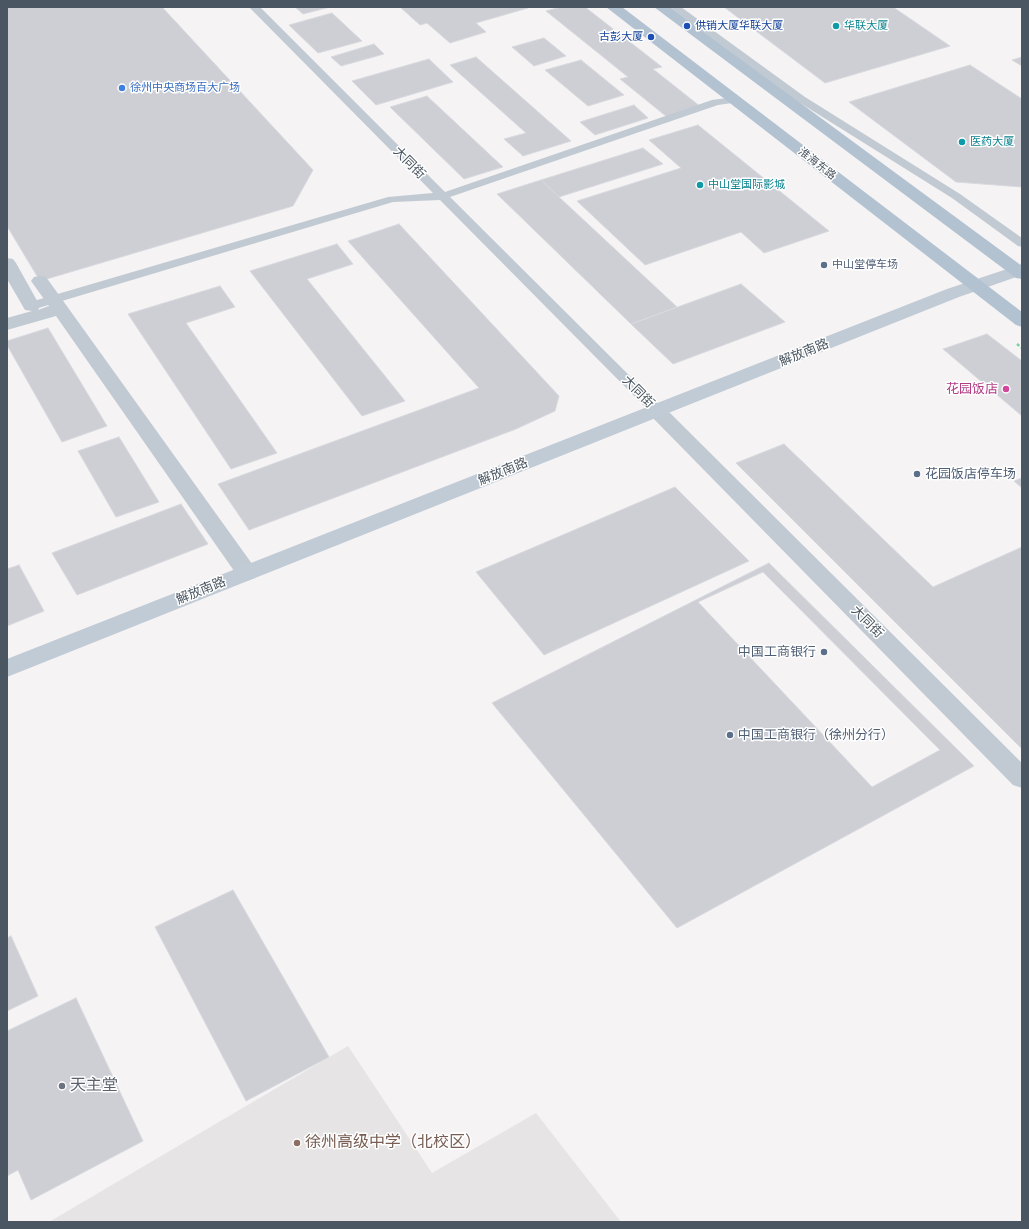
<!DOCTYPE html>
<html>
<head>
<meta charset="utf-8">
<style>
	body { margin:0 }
	#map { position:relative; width:1029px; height:1229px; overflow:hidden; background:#f5f3f3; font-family:Arial,sans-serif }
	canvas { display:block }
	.frame { position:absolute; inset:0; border:8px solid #4a5661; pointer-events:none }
</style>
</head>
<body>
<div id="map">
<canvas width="1029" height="1229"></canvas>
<div class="frame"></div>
</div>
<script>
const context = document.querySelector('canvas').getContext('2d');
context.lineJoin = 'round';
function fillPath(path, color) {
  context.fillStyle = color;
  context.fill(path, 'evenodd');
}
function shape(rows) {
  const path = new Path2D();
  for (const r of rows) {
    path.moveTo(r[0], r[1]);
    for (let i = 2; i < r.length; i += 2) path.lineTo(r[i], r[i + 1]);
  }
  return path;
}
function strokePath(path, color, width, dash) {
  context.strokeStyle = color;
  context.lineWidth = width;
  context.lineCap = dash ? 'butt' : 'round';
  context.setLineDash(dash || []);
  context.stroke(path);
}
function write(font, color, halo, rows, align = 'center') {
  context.font = font + ' Arial,"Noto Sans SC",sans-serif';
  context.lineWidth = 3;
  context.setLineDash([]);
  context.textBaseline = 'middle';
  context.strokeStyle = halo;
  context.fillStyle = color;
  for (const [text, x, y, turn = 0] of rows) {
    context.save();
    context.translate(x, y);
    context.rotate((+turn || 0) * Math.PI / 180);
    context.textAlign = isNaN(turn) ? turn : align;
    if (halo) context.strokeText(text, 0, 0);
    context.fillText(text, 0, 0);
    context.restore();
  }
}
const education = shape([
	[348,1046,432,1173,536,1113,621,1222,49,1222]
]);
const building = shape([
	[7,7,162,7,313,170,293,206,40,281,7,226,7,7],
	[295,7,330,7,303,14,295,7],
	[400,7,527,7,528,8,476,23,486,32,450,43,427,23,420,25,400,7],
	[561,7,585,7,662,67,653,69,701,107,667,117,620,79,628,77,546,11,561,7],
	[724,7,893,7,950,46,825,83,724,7],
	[332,13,362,41,318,53,289,25,332,13],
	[544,38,566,56,534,66,512,47,544,38],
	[374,44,384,54,341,66,331,57,374,44],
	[476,57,571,141,523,156,504,139,526,133,450,65,476,57],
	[1022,57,1022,66,1012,60,1022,57],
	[429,59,453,82,376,105,352,81,429,59],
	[581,60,624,95,588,106,545,70,581,60],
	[970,65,1022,99,1022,187,956,182,849,102,970,65],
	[427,96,503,167,464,179,390,107,427,96],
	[634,105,648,118,595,135,580,122,634,105],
	[698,125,829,231,764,253,741,232,645,265,577,201,681,168,649,140,698,125],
	[643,148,663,164,559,197,541,180,643,148],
	[541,180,559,197,677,307,631,324,497,194,541,180],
	[399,224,559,396,555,411,516,429,249,530,218,484,479,388,348,241,399,224],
	[337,244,353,264,307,279,405,401,362,416,250,271,337,244],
	[741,284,785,322,673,364,631,324,741,284],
	[220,286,235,307,186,323,277,453,231,469,128,314,220,286],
	[48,328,107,426,62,442,7,345,7,341,48,328],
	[987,334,1022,361,1022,416,943,349,987,334],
	[119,437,159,502,116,517,78,451,119,437],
	[784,444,933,587,1022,547,1022,749,736,463,784,444],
	[1022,478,1022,488,1014,481,1022,478],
	[675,487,749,561,544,655,476,572,675,487],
	[181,504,208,544,77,595,52,553,181,504],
	[769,563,974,766,677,928,492,703,769,563],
	[19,565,44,611,7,626,7,569,19,565],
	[763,572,940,750,872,787,698,602,763,572],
	[233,890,329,1057,246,1101,155,927,233,890],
	[11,936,38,996,7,1011,7,938,11,936],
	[76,998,143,1141,31,1200,18,1170,7,1176,7,1031,76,998]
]);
const path = shape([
	[1017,344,1022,348]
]);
const lane = shape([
	[249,7,260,7,445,192,712,100,735,97,739,98,740,100,739,102,718,105,450,197,662,408,664,411,662,414,657,415,652,414,440,200,393,202,35,309,27,309,25,306,27,303,388,197,433,193,249,7],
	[670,7,681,7,805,97,960,194,1022,238,1022,247,1018,246,952,198,797,101,670,7]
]);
const street = shape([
	[7,258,13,259,16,263,40,306,38,310,49,306,31,281,34,277,40,276,46,277,255,568,258,573,255,578,247,581,239,578,56,316,7,330,7,318,32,311,25,310,7,279,7,258],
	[657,405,664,407,1022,763,1022,788,1013,785,650,415,647,411,650,407,657,405]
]);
const secondary = shape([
	[1022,264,1022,275,959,297,7,677,7,659,947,289,1022,264]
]);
const primary = shape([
	[606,7,622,7,1022,312,1022,327,1016,325,606,7],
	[654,7,670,7,1022,266,1022,279,1016,278,654,7]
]);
const markers = [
	[687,26,4,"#1a4fb4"],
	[836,26,4,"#0f9aa8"],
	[651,37,4,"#1a4fb4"],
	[122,88,4,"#3f7fe0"],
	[962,142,4,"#0f9aa8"],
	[700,185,4,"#0f9aa8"],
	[824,265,4,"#5c6f8a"],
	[1006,389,4,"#d1479c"],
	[917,474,4,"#5c6f8a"],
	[824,652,4,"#5c6f8a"],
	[730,735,4,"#5c6f8a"],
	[62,1086,4,"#6b7280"],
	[297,1143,4,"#8d6e63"]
];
const farTransitnames = [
	["供销大厦华联大厦",695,26],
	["古彭大厦",643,37,"right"]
];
const farCulturenames = [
	["华联大厦",844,26],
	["医药大厦",970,142],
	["中山堂国际影城",708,185]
];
const farShopnames = [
	["徐州中央商场百大广场",130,88]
];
const farStreetnames = [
	["淮海东路",817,164,38]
];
const farServicenames = [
	["中山堂停车场",832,265]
];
const streetNames = [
	["大同街",409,163,45],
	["解放南路",804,353,-22],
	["大同街",638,392,45],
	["解放南路",503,472,-22],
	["解放南路",201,591,-22],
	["大同街",867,622,45]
];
const hotelNames = [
	["花园饭店",998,389]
];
const serviceNames = [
	["花园饭店停车场",925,474],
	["中国工商银行",816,652,"right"],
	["中国工商银行（徐州分行）",738,735]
];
const nearWorshipnames = [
	["天主堂",70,1086]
];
const nearEducationnames = [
	["徐州高级中学（北校区）",305,1143]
];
fillPath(education, '#e6e4e5');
fillPath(building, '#cdcfd5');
strokePath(building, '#d7d9de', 1);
strokePath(path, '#7ad0a6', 2.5, [3, 2]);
fillPath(lane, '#c1cad2');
fillPath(street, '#c1cad2');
fillPath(secondary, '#c1cbd6');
fillPath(primary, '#b3c2d1');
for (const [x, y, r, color] of markers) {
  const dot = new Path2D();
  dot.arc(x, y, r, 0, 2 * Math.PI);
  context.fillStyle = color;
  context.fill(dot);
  strokePath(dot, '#fff', 1.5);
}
write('11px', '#164399', '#fff', farTransitnames, 'left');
write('11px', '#0d838f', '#fff', farCulturenames, 'left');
write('11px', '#366cbe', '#fff', farShopnames, 'left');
write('11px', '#4a5661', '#fff', farStreetnames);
write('11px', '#4e5e75', '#fff', farServicenames, 'left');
write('13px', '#4a5661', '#fff', streetNames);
write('13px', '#b23c85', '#fff', hotelNames, 'right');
write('13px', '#4e5e75', '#fff', serviceNames, 'left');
write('16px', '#5b616d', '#fff', nearWorshipnames, 'left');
write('16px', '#785e54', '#fff', nearEducationnames, 'left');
</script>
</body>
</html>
